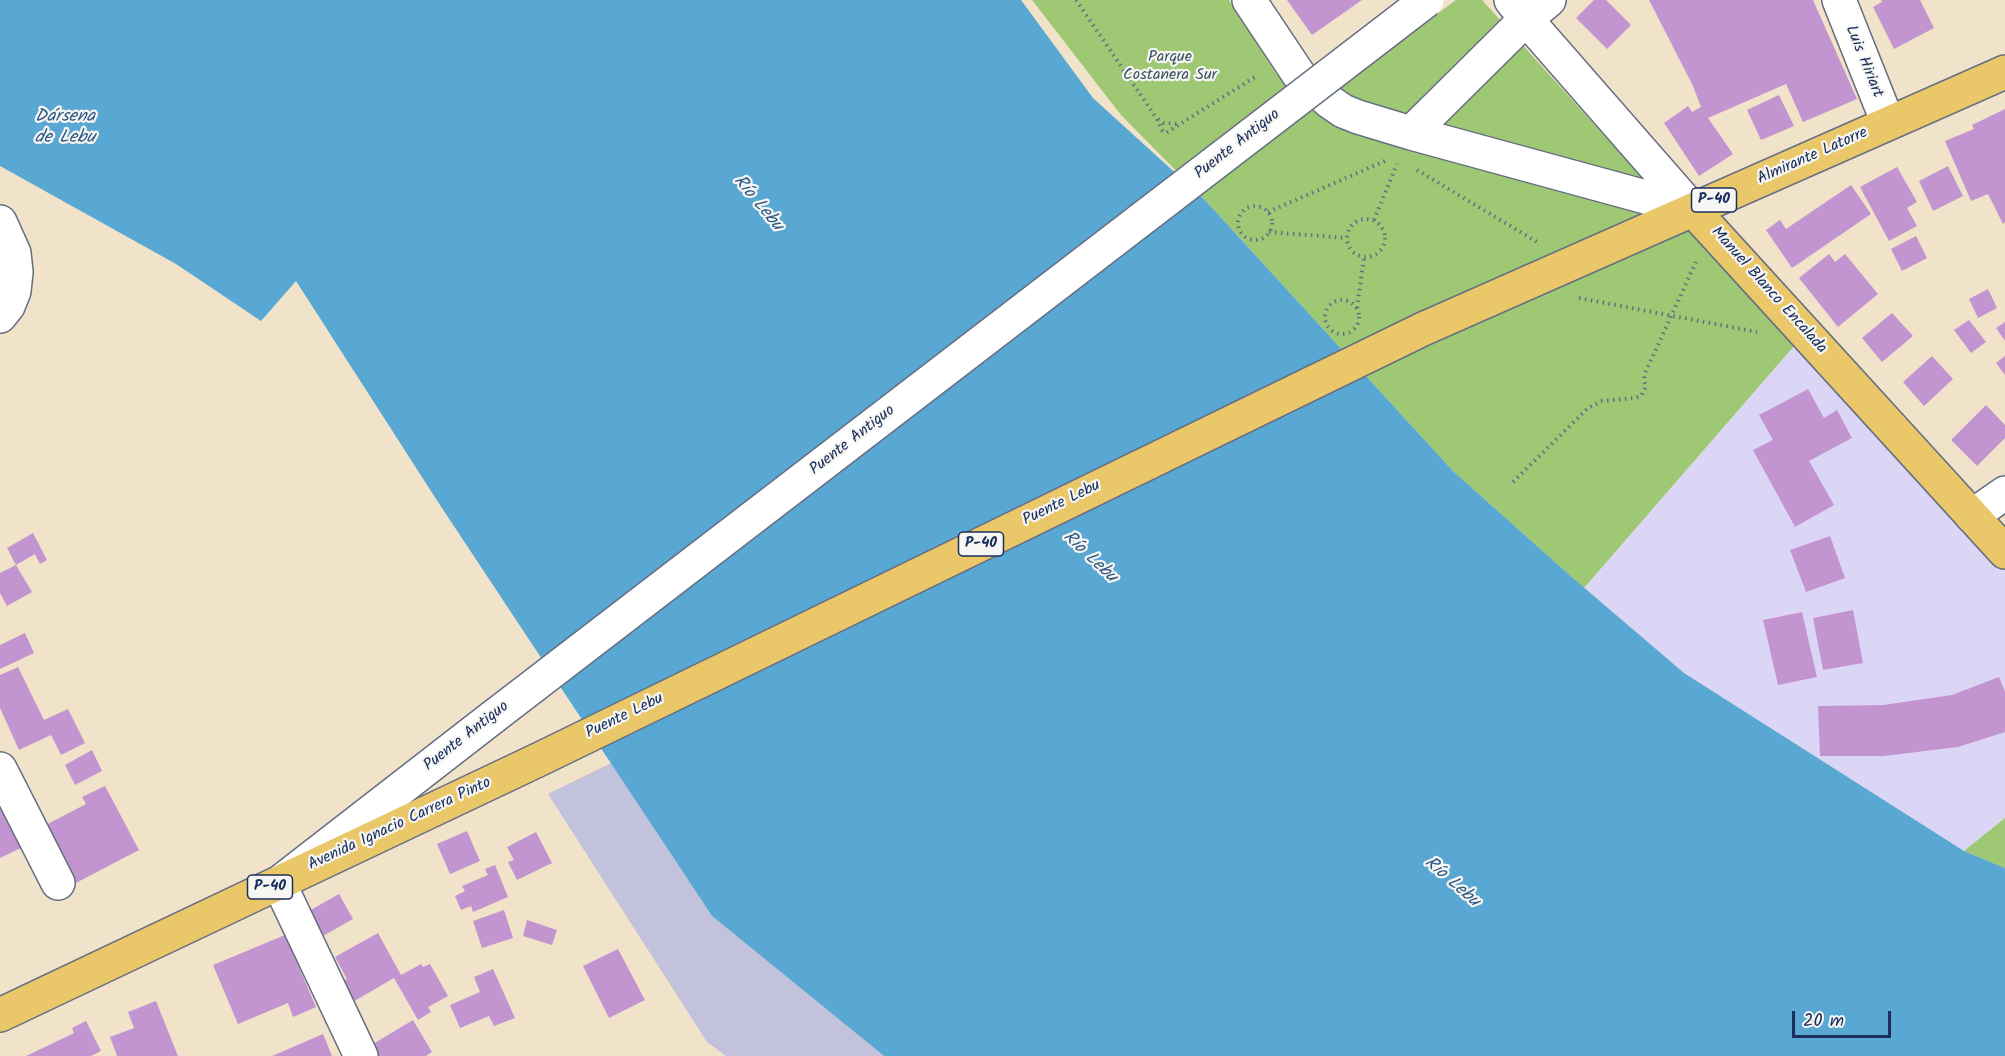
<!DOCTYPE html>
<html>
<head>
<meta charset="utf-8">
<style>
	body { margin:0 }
	#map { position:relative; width:2005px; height:1056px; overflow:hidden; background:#f0e3c9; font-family:Kalam,sans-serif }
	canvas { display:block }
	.scale { position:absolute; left:1792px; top:1011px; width:99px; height:27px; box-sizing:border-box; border:3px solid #1b2f5e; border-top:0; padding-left:8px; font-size:18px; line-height:21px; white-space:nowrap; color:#1b2f5e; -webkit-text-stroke:4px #f6f6f2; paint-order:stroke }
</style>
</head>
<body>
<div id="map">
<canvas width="2005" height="1056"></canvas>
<div class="scale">20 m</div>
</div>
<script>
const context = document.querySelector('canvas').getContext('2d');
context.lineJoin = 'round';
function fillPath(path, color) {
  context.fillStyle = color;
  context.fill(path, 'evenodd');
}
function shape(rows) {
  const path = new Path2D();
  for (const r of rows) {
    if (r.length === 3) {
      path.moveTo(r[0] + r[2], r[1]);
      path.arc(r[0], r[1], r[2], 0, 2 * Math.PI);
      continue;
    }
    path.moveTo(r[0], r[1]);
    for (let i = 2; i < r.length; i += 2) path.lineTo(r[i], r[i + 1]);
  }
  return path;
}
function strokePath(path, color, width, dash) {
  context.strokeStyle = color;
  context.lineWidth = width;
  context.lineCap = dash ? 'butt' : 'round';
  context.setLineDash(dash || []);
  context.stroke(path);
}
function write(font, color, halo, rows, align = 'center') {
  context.font = font + ' Kalam,sans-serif';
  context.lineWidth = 4.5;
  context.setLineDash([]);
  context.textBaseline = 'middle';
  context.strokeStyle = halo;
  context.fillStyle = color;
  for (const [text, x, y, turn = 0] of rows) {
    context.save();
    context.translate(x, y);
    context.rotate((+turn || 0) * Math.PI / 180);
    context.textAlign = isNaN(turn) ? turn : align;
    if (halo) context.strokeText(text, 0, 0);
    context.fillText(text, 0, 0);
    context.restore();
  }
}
const built = shape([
	[1794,346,2005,570,2005,818,1964,851,1684,673,1584,588]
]);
const industrial = shape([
	[611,763,712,916,884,1056,726,1056,707,1042,548,794]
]);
const green = shape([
	[1032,0,1229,0,1275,72,1309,108,1456,0,1482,0,1794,346,1584,588,1453,471,1204,199,1121,115],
	[2005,818,2005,868,1964,851]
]);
const water = shape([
	[0,0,1021,0,1093,98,1204,199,1453,471,1574,579,1684,673,1964,851,2005,868,2005,1056,884,1056,712,916,438,502,296,281,261,321,176,264,0,166]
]);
const building = shape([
	[1287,0,1362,0,1312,35],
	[1594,0,1606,0,1631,25,1607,49,1576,18],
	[1649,0,1813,0,1857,99,1803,122,1786,84,1708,118,1733,154,1699,176,1664,123,1688,106,1692,112,1701,107,1693,86],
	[1881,0,1920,0,1934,28,1894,49,1873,7,1882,2],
	[1779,95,1794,126,1761,140,1747,110],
	[2005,109,2005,222,2003,224,1988,194,1971,201,1945,141,1974,129,1972,125],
	[1948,166,1963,196,1933,211,1919,181],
	[1897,167,1917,202,1907,208,1917,226,1889,241,1860,187],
	[1851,185,1871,214,1792,268,1766,230,1780,220,1786,229],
	[1916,236,1927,258,1902,271,1891,249],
	[1829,254,1835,262,1845,254,1878,294,1838,327,1799,278],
	[1988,289,1997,308,1978,318,1969,299],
	[1892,313,1913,336,1882,362,1862,338],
	[1969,320,1986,342,1971,353,1954,330],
	[2005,322,2005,341,1996,328],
	[1932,356,1953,379,1924,406,1903,382],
	[2005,356,2005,375,1996,363],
	[1808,389,1824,418,1837,410,1852,438,1809,461,1834,505,1795,527,1753,450,1773,440,1759,415],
	[1986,405,2005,425,2005,438,1977,466,1951,440],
	[33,533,47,560,40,564,35,554,16,565,7,548],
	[1830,536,1845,578,1806,592,1790,550],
	[16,565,32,592,7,606,0,593,0,573],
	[1853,610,1863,663,1823,670,1813,618],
	[1802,612,1817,677,1778,685,1763,620],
	[25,633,34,653,0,669,0,645],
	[18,667,44,720,68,709,85,743,61,755,51,735,19,750,0,708,0,675],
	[1999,677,2005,692,2005,732,1958,747,1884,756,1820,756,1818,706,1883,705,1952,695],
	[92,750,102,771,75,785,65,765],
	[105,786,139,850,72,885,42,827,86,804,82,797],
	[5,806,25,846,0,858,0,809],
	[467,831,480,861,450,874,437,844],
	[536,832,552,863,517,880,508,862,514,860,507,847],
	[495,865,508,897,473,912,471,906,461,910,455,896,465,891,462,886,488,875,485,869],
	[339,894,353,919,323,936,309,911],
	[504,910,513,938,482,948,473,921],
	[527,920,557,930,552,945,523,936],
	[378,933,401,975,421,964,423,967,430,964,448,996,428,1007,431,1012,418,1020,394,978,351,1003,340,982,347,979,335,957],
	[285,935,316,1007,293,1017,288,1003,238,1024,213,965],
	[618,949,645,1000,609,1018,583,966],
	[493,969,515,1018,494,1026,489,1016,460,1028,450,1005,480,992,474,977],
	[156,1001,178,1056,117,1056,110,1037,134,1028,128,1012],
	[413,1020,432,1052,426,1056,373,1056,368,1047],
	[86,1021,101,1051,91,1056,26,1056,74,1033,72,1028],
	[323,1034,332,1056,272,1056]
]);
const path = shape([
	[1076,0,1157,119,1162,130,1166,133,1258,75],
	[1158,119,1164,123,1179,124],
	[1417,170,1537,242],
	[1255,223,17],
	[1268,212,1385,161],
	[1366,238,19],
	[1374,220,1397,164],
	[1269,232,1346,238],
	[1579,298,1757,332],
	[1342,317,17],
	[1357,308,1364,257],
	[1513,482,1588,408,1602,401,1634,398,1641,396,1646,387,1644,380,1645,373,1696,262]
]);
const minor = shape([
	[1249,0,1299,75,1330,102,1343,111,1358,117,1411,133,1693,210],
	[1511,0,1526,19,1693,210],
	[1839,0,1888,123],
	[1411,133,1526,19,1549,0],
	[0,222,14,253,16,272,14,291,8,306,0,316],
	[1972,516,2005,493],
	[0,769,58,883],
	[361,1056,279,883,493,717]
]);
const major = shape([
	[1693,210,2005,552],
	[0,1015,540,759,1423,329,2005,72]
]);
const minorBridge = shape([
	[493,717,1427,0]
]);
const shields = [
	[1714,200,45],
	[981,544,45],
	[270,887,45]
];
const shieldNames = [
	["P-40",1714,200],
	["P-40",981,544],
	["P-40",270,887]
];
const parkNames = [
	["Parque",1170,58],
	["Costanera Sur",1170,76]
];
const streetNames = [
	["Luis Hiriart",1863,62,68],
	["Puente Antiguo",1238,145,-38],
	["Almirante Latorre",1813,157,-24],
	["Manuel Blanco Encalada",1768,291,48],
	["Puente Antiguo",853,441,-38],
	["Puente Lebu",1062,504,-26],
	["Puente Lebu",625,717,-26],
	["Puente Antiguo",467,737,-38],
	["Avenida Ignacio Carrera Pinto",400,825,-25]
];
const waterNames = [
	["Dársena",65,118],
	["de Lebu",65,139],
	["Río Lebu",757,204,50],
	["Río Lebu",1089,558,43],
	["Río Lebu",1451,883,41]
];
fillPath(built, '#dcd6f6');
fillPath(industrial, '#c2c2dc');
fillPath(green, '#9ec874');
fillPath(water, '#59a8d3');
fillPath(building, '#c395d0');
strokePath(minor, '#666e83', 36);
strokePath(major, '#666e83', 36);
strokePath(path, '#666e83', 4, [1.5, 4.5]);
strokePath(minor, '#fff', 33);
strokePath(major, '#eac769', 33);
strokePath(minorBridge, '#666e83', 36, []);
strokePath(minorBridge, '#fff', 33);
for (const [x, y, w] of shields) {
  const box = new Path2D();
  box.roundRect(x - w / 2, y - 12, w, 24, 4.5);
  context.fillStyle = '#f6f6f2';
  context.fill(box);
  strokePath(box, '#1b2f5e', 1.5);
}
write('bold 15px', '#1b2f5e', null, shieldNames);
write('16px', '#3c5564', '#f6f6f2', parkNames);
write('16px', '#1b2f5e', '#f6f6f2', streetNames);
write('italic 18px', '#315987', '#f6f6f2', waterNames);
</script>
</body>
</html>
